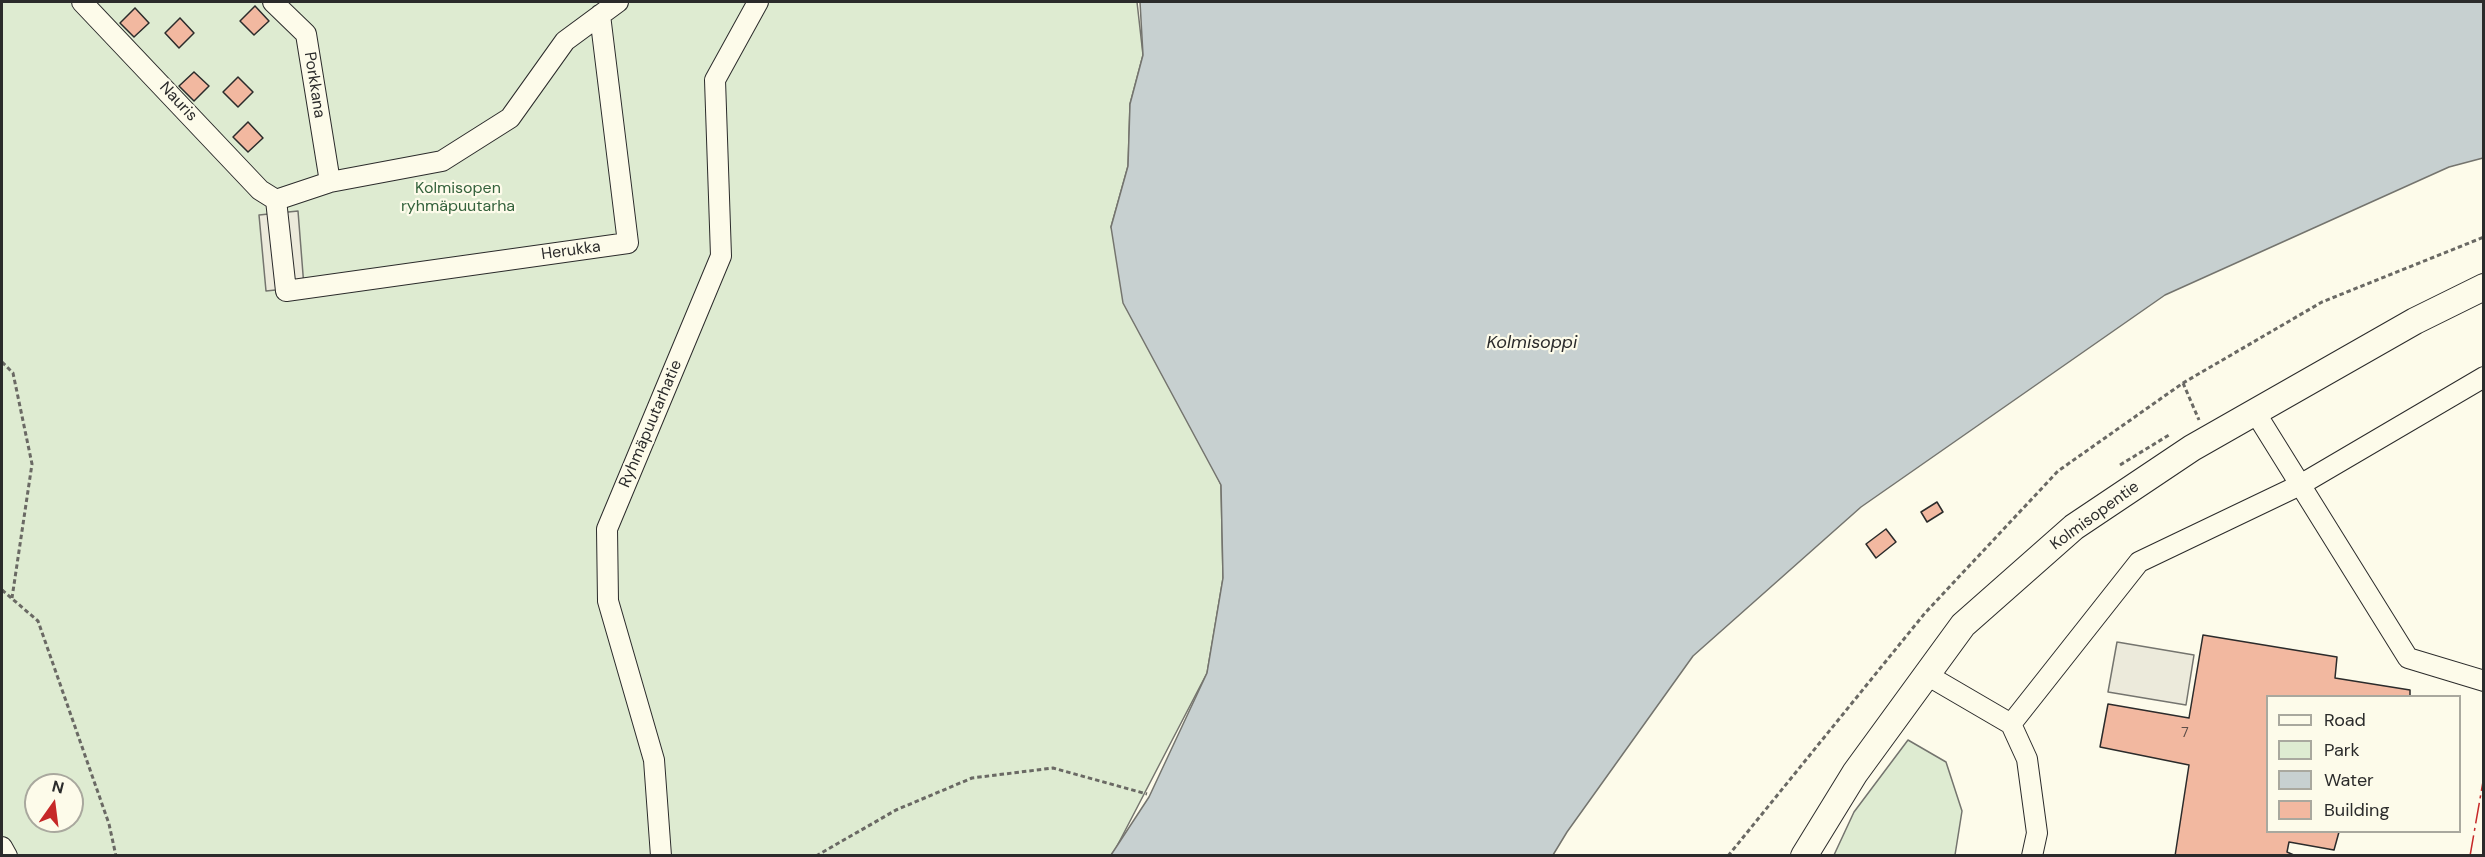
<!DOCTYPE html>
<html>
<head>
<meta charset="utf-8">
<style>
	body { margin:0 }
	#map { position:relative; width:2485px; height:857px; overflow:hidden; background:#fdfbea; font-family:"DM Sans",sans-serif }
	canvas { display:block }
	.frame { position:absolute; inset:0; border:3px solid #2b2b2b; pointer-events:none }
	.legend { position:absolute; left:2266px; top:695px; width:195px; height:138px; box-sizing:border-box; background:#fdfbea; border:2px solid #a9a89e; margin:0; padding:8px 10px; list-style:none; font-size:18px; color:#2b2b2b }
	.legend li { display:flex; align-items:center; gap:12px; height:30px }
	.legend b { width:30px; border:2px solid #a9a89e }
	.north { position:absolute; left:24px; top:773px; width:60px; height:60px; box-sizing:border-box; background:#fdfbea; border:2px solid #a9a89e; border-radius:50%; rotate:14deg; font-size:16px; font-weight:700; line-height:24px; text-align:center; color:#2b2b2b }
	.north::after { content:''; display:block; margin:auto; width:21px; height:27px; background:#c62828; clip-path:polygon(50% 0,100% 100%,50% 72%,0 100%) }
</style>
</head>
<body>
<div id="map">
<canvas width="2485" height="857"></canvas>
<div class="frame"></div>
<ul class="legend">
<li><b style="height:8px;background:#fdfbea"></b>Road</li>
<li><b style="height:16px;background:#deebd1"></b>Park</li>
<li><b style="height:16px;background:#c7d0d0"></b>Water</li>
<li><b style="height:16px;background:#f2b8a0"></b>Building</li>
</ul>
<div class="north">N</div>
</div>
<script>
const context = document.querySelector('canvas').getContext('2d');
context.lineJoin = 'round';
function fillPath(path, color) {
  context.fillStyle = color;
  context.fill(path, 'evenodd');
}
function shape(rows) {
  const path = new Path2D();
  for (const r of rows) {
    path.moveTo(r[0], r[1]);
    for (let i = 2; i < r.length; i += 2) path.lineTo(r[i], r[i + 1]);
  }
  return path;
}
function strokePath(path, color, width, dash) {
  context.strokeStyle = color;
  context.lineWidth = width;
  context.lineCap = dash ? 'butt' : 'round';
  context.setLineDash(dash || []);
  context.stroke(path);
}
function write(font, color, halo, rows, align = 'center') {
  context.font = font + ' "DM Sans",sans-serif';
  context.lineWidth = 4.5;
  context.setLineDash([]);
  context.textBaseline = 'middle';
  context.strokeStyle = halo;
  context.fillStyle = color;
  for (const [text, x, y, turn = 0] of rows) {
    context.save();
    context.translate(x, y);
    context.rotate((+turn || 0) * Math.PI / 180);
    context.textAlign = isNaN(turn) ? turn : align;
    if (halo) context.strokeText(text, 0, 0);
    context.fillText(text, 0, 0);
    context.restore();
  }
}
const green = shape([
	[2,2,1137,2,1143,55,1130,104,1128,166,1111,227,1221,485,1223,578,1207,673,1115,850,1111,855,2,856,2,2],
	[36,785,72,785,72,821,36,821,36,785],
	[1908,740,1946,762,1962,811,1955,855,1834,855,1854,812,1908,740]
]);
const parking = shape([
	[298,211,304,287,266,291,259,215,298,211],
	[2117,642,2194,655,2186,705,2108,692,2117,642]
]);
const water = shape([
	[1140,2,2483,2,2483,158,2449,167,2165,295,1861,507,1693,656,1567,832,1553,855,1111,855,1149,797,1207,673,1223,578,1221,485,1123,303,1111,227,1128,166,1130,104,1143,55,1140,2]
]);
const building = shape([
	[255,6,269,21,254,35,240,21,255,6],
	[135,8,149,23,134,37,120,23,135,8],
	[180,18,194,33,179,48,165,33,180,18],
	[194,72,209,86,194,101,179,86,194,72],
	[238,77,253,92,238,107,223,92,238,77],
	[248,122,263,138,248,152,233,137,248,122],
	[1937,502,1943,512,1927,522,1921,512,1937,502],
	[1886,529,1896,542,1876,558,1866,544,1886,529],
	[2203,635,2337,657,2335,678,2410,690,2410,696,2268,696,2268,832,2339,832,2334,850,2289,842,2287,852,2296,856,2175,856,2189,765,2100,747,2108,704,2189,718,2203,635]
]);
const path = shape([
	[2,362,13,373,32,464,12,598],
	[2183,383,2199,420],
	[2120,465,2169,435],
	[2,590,38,621,109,824,116,856],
	[816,856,896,810,972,778,1053,768,1147,794],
	[1728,856,1925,613,2058,471,2183,383,2322,302,2484,237]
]);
const minor = shape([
	[82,2,260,190,276,200],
	[273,2,306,34,330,182],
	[276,200,286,291,628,243,600,15],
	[276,200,330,182,442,161,510,118,565,41,618,2],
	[2255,412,2408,658,2484,681],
	[1927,675,2011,724,2027,759,2037,833,2032,856],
	[2011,724,2139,562,2300,485,2484,377],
	[2,847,7,856],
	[661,856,654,760,608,601,607,529,721,256,715,80,758,2]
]);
const major = shape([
	[1804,856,1855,773,1963,625,2074,527,2192,448,2415,321,2484,287]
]);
const power = shape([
	[2470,856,2484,776]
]);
const numberNames = [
	["7",2185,733]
];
const streetNames = [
	["Porkkana",314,85,81],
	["Nauris",178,102,47],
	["Herukka",571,251,-8],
	["Ryhmäpuutarhatie",651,424,-67],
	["Kolmisopentie",2095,516,-36]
];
const parkNames = [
	["Kolmisopen",458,189],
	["ryhmäpuutarha",458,207]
];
const waterNames = [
	["Kolmisoppi",1532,343]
];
fillPath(green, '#deebd1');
strokePath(green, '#74746e', 1.5);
fillPath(parking, '#eceadb');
strokePath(parking, '#74746e', 1.5);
fillPath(water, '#c7d0d0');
strokePath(water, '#74746e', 1.5);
fillPath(building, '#f2b8a0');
strokePath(building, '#2b2b2b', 1.5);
strokePath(minor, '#2b2b2b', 22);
strokePath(major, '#2b2b2b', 28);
strokePath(path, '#6a6964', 3, [4.5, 3]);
strokePath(minor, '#fdfbea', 20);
strokePath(major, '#fdfbea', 26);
strokePath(power, '#c62828', 1.5, [21, 4.5, 3, 4.5]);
write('14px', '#5d4e48', null, numberNames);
write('16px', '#2b2b2b', '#fdfbea', streetNames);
write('16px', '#34623c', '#fdfbea', parkNames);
write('italic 18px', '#2b2b2b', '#fdfbea', waterNames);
</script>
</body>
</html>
